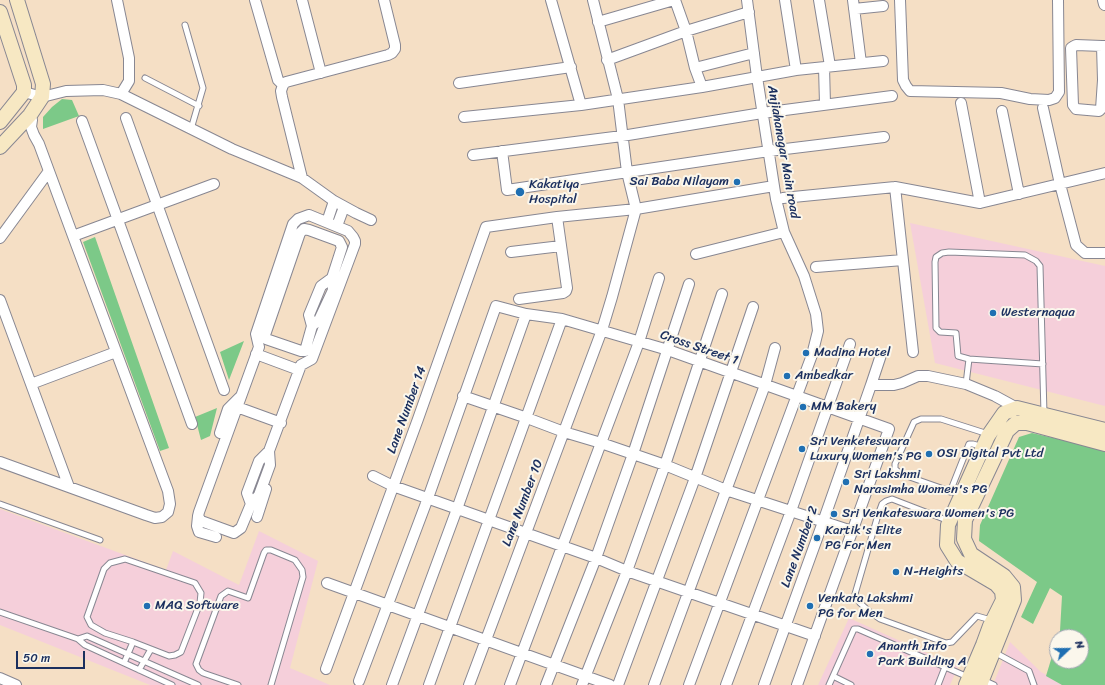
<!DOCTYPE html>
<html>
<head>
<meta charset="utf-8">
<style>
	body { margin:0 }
	#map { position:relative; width:1105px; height:685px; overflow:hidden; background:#f5dfc5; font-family:Sriracha,sans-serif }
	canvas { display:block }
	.north { position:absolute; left:1049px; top:629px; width:40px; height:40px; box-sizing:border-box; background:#fbf7ec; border:1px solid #a1a7b3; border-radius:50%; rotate:68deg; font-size:11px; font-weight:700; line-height:16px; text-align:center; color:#1b2f5e }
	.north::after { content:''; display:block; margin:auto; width:14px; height:18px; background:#1f6fb2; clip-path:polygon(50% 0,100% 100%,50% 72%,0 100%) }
	.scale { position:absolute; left:16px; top:651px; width:69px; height:18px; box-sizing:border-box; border:2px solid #1b2f5e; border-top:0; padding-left:5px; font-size:12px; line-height:14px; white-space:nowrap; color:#1b2f5e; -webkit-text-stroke:3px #fbf7ec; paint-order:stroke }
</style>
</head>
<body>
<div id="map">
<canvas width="1105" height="685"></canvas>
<div class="north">N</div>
<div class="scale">50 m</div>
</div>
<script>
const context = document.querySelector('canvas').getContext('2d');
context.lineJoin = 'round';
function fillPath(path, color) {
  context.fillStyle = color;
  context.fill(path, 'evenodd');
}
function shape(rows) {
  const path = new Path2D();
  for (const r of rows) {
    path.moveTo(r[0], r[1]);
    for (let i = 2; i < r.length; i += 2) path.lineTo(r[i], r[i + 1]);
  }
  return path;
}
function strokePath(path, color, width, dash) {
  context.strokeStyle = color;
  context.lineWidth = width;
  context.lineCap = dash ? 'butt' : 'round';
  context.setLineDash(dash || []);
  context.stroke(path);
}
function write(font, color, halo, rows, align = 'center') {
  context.font = font + ' Sriracha,sans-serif';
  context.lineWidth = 4;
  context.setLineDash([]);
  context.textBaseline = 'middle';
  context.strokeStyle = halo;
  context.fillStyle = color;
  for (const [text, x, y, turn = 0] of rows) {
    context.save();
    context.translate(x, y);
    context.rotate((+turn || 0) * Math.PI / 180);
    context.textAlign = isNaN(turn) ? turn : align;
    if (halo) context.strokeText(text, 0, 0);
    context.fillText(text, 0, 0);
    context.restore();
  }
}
const built = shape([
	[910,223,1105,266,1105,406,935,363],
	[0,509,166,570,173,551,239,585,259,531,318,561,290,668,330,685,150,685,0,625],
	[849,618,958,667,950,685,818,685],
	[1010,642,1041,672,1065,685,993,685]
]);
const green = shape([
	[62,99,72,100,79,116,43,129,43,117,52,107],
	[95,237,169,448,160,451,83,242],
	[244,341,229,380,220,352],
	[217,408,210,436,201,440,195,417],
	[1032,433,1105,450,1105,685,1062,685,1046,676,1057,640,1057,661,1081,661,1081,637,1058,637,1060,631,1062,596,1050,588,1033,624,1021,617,1037,582,979,541,980,525,1019,437]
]);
const service = shape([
	[185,25,203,88,191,129],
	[145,78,199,106],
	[969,359,1043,364],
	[966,384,969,359,958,356,956,333,940,332,936,328,935,262,936,257,942,253,949,252,1025,255,1036,261,1040,266,1044,414],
	[950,492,969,444,973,444,983,447],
	[961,495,901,474,895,469,895,464,914,422,921,419,941,419,988,434],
	[0,504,100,540],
	[949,521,892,499,886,501,882,504,878,515,855,594,860,603,870,612,880,619,946,643,952,642,977,616,991,620],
	[0,612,78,639,85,645,172,685],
	[78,639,87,636,198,685],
	[994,652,1029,671,1034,685],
	[124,663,133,642,105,633,91,625,87,617,104,569,110,563,125,559,195,583,201,593,200,603,181,652,175,655,169,656,133,642],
	[139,670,151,649],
	[833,676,851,685],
	[983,680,994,685],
	[238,685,203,673,199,670,196,664,221,596,228,591,248,598,264,553,266,550,271,550,295,560,302,570,303,577,271,685],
	[829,685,854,629,858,629,968,677],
	[938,685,945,667]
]);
const minor = shape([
	[117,0,129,58,129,81,121,94],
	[255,0,278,80,283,85],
	[302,0,321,73],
	[551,0,581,105],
	[675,0,686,31,695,68,702,87],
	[785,0,796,70],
	[819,0,830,66],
	[853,0,861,63],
	[900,0,903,80,906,86,910,91,1001,93,1030,99,1049,100,1055,98,1059,92,1058,0],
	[854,9,883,6],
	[598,22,674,0],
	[1102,46,1103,80,1101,109,1099,111,1076,109,1073,105,1071,48,1074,46,1076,45,1102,46,1105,46],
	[607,60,686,31,749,12],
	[824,67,825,104],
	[695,68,754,53],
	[459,83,571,67],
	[24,92,42,97,66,91,103,90,121,94,232,149,302,178,334,201,356,213,371,220],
	[961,103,980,203],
	[1043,108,1060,184,1076,245,1085,253,1105,253],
	[1002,111,1019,194],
	[464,117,581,105,702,87,796,70,883,61],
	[126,118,224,390],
	[82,121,192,424],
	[502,151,507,190,769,151,884,137],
	[473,155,622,136,762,113,892,96],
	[302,178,282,97,281,91,283,85,286,82,388,55,392,53,395,49,395,45,384,0],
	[895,187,913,352],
	[783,198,895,187,980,203,1105,173],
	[309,215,348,231,353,237,355,241,355,244,312,359,301,365,269,451,270,465,259,495,251,504,241,528,234,533,201,521,198,516,199,512,259,347,256,334,293,224,298,219,309,215],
	[327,222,334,201],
	[337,226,344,207],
	[304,229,309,230,339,241,342,247,332,278,333,290,319,320,312,326,305,351,301,351,266,339,265,335,300,233,304,229],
	[73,236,214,184],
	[0,238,49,171],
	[511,252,561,246],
	[696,254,784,232],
	[816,267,903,260],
	[519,299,563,293,566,291,567,288,557,217],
	[0,300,69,487],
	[312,326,309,315,321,286,332,278],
	[256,354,299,370],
	[31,384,116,352],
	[871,385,881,355],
	[463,396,527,418,564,432,601,443,665,465,726,490,852,531],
	[237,407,281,423],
	[220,433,228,409,240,397],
	[0,462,146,515,155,518,162,517,168,512,170,504,168,491,73,236,39,144,34,135,31,127,32,120],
	[373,476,393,486,596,558,627,571,815,636],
	[251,504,247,493,259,461,269,451],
	[198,516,197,526,199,532,216,537],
	[257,517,266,489],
	[327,583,610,685],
	[326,669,418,419,486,227,557,217,636,209,774,186],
	[0,678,16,685],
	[359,681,428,498,496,306,526,314,562,319,668,350,889,429,797,685],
	[392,685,457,509,526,314],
	[429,685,562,319],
	[469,685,602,330,612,297,636,209,627,172,618,99,593,0],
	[510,685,639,342,659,278],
	[546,685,596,558,633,454,689,284],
	[582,685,627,571,665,465,722,294],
	[618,685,695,478,753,307],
	[654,685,765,385,775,348],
	[689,685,812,355,818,331,816,314,804,276,784,232,776,199,757,77,747,0],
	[726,685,791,511,850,344],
	[764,685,823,522,871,385,894,385,902,383,918,376,928,376,966,384,995,396,1017,408]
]);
const tertiary = shape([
	[1104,0,1105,4]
]);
const secondary = shape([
	[0,12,24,85,24,92,0,122],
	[0,147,30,115,42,97,43,84,17,0],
	[966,685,983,645,990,626,1003,600,1002,591,996,584,957,561,947,545,948,525,988,436,1004,413,1017,408,1105,430],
	[980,685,1014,600,1013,587,1004,576,971,554,964,539,965,520,1007,431,1016,423,1027,423,1105,444]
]);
const markers = [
	[737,182,4,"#1f6fb2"],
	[520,192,5,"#1f6fb2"],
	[993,313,4,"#1f6fb2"],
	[806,353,4,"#1f6fb2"],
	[787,376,4,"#1f6fb2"],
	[803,407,4,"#1f6fb2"],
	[802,449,4,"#1f6fb2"],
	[929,454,4,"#1f6fb2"],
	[846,482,4,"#1f6fb2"],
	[834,514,4,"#1f6fb2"],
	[817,538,4,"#1f6fb2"],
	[896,572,4,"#1f6fb2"],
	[147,606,4,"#1f6fb2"],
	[810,606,4,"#1f6fb2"],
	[870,654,4,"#1f6fb2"]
];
const streetNames = [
	["Anjiahanagar Main road",783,152,80],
	["Cross Street 1",699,348,19],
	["Lane Number 14",407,410,-70],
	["Lane Number 10",523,503,-69],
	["Lane Number 2",800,547,-70]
];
const poiNames = [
	["Sai Baba Nilayam",729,182,"right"],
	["Kakatiya",529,185],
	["Hospital",529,200],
	["Westernaqua",1001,313],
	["Madina Hotel",814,353],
	["Ambedkar",795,376],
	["MM Bakery",811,407],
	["Sri Venketeswara",810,442],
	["Luxury Women's PG",810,457],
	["OSI Digital Pvt Ltd",937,454],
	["Sri Lakshmi",854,475],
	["Narasimha Women's PG",854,490],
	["Sri Venkateswara Women's PG",842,514],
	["Kartik's Elite",825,531],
	["PG For Men",825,546],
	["N-Heights",904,572],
	["Venkata Lakshmi",818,599],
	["PG for Men",818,614],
	["MAQ Software",155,606],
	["Ananth Info",878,647],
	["Park Building A",878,662]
];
fillPath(built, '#f5cfda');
fillPath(green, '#7cc988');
strokePath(service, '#888792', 7);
strokePath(minor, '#888792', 12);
strokePath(tertiary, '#888792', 14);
strokePath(secondary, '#888792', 16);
strokePath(service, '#fff', 5);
strokePath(minor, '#fff', 10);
strokePath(tertiary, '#fff', 12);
strokePath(secondary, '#f7e8c3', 14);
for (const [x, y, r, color] of markers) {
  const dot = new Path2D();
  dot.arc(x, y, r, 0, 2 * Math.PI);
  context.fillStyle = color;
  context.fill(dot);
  strokePath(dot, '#fbf7ec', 1.5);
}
write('13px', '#1b2f5e', '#fbf7ec', streetNames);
write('13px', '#1b2f5e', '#fbf7ec', poiNames, 'left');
</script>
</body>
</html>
